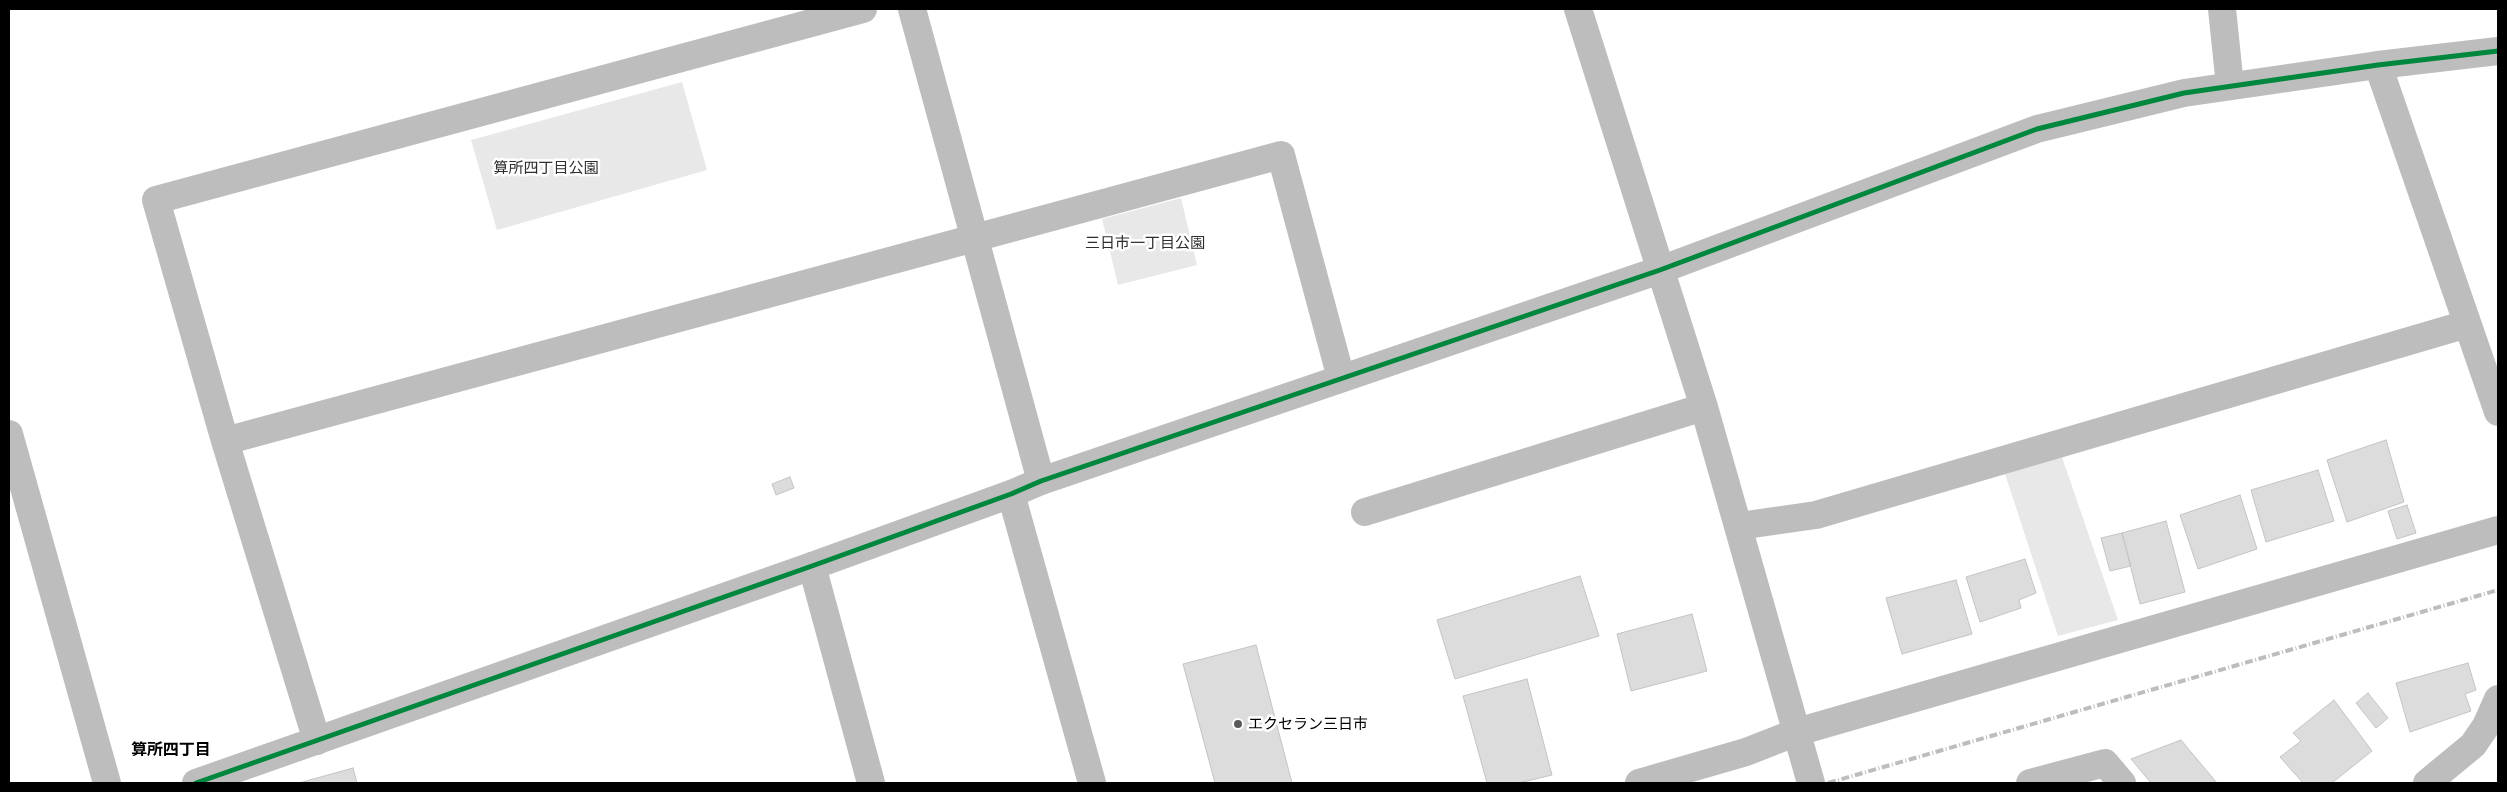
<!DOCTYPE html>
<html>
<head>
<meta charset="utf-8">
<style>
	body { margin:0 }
	#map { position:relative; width:2507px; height:792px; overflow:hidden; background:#fff; font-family:Inter,sans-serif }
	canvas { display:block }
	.frame { position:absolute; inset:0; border:10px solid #000; pointer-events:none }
</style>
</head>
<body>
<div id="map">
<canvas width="2507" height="792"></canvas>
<div class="frame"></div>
</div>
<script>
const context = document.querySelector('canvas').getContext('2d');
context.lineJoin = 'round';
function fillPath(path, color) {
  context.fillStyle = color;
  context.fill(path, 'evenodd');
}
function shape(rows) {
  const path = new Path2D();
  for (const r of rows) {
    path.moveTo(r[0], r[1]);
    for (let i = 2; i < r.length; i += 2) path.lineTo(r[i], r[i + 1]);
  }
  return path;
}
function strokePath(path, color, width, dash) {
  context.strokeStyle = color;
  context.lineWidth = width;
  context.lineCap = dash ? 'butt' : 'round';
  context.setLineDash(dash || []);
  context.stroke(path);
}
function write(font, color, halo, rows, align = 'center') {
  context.font = font + ' Inter,"Noto Sans JP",sans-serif';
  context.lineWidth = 5;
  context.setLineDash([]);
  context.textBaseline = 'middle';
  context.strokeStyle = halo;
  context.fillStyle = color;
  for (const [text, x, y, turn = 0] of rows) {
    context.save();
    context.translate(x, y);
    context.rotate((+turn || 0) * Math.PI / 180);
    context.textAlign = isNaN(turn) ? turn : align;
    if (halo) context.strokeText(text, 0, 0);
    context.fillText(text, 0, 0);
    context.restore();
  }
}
const green = shape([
	[682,82,707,170,497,230,471,140],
	[1181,198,1197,265,1118,285,1102,219],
	[2062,457,2118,620,2058,636,2005,474]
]);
const building = shape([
	[2386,440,2404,502,2347,522,2327,460,2386,440],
	[2318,470,2334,521,2266,542,2251,490,2318,470],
	[790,477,794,488,776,495,772,484,790,477],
	[2240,495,2257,549,2198,569,2180,515,2240,495],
	[2407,505,2416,533,2397,539,2388,511,2407,505],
	[2166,521,2185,592,2140,604,2122,533,2166,521],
	[2122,533,2131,566,2110,571,2101,538,2122,533],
	[2025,559,2036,593,2019,600,2021,608,1980,622,1966,577,2025,559],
	[1580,576,1599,636,1455,679,1437,620,1580,576],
	[1956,580,1972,634,1902,654,1886,598,1956,580],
	[1692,614,1707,671,1631,691,1617,634,1692,614],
	[1256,645,1292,783,1215,783,1183,664,1256,645],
	[2468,663,2476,690,2465,694,2471,711,2410,732,2396,683,2468,663],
	[1527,679,1552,775,1519,783,1487,783,1463,696,1527,679],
	[2368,693,2388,718,2376,728,2356,703,2368,693],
	[2334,700,2372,751,2332,783,2303,783,2280,757,2301,741,2293,733,2334,700],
	[2181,740,2217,783,2151,783,2131,759,2181,740],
	[353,768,357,783,299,783,353,768]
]);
const minor = shape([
	[912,9,1041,481],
	[1578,9,1704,407,1811,783],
	[2222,9,2230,86],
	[2378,65,2498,412],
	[9,434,107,783],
	[225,441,1281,155,1341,378],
	[1011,494,1092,783],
	[1365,512,1704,407],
	[1739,526,1816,515,2467,324],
	[812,566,871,783],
	[317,741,225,441,156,200,863,9],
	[1639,783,1746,752,1797,732,2498,530],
	[2030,783,2105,763,2122,783],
	[2427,783,2473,745,2486,726,2498,699]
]);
const tertiary = shape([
	[196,783,812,566,1011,494,1041,481,1660,270,2037,129,2184,93,2378,65,2498,51]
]);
const rail = shape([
	[1828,783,2498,590]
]);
const cycleway = shape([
	[196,783,812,566,1011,494,1041,481,1660,270,2037,129,2184,93,2378,65,2498,51]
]);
const markers = [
	[1238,724,5,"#595959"]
];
const parkNames = [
	["算所四丁目公園",546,168],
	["三日市一丁目公園",1145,243]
];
const poiNames = [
	["エクセラン三日市",1248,724]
];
const neighbourhoodNames = [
	["算所四丁目",171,750]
];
fillPath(green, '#e8e8e8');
fillPath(building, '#dcdcdc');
strokePath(building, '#c4c4c4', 1);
strokePath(minor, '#bdbdbd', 28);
strokePath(tertiary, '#bdbdbd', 28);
strokePath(rail, '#bdbdbd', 4, [8, 2.5, 1, 2.5]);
strokePath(cycleway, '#00873e', 5);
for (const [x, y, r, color] of markers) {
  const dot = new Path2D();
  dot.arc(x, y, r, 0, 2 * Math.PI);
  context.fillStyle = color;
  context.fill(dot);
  strokePath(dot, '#fff', 2);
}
write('15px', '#2d2d2d', '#fff', parkNames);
write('15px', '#000', '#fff', poiNames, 'left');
write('bold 16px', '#000', '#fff', neighbourhoodNames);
</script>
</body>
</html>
